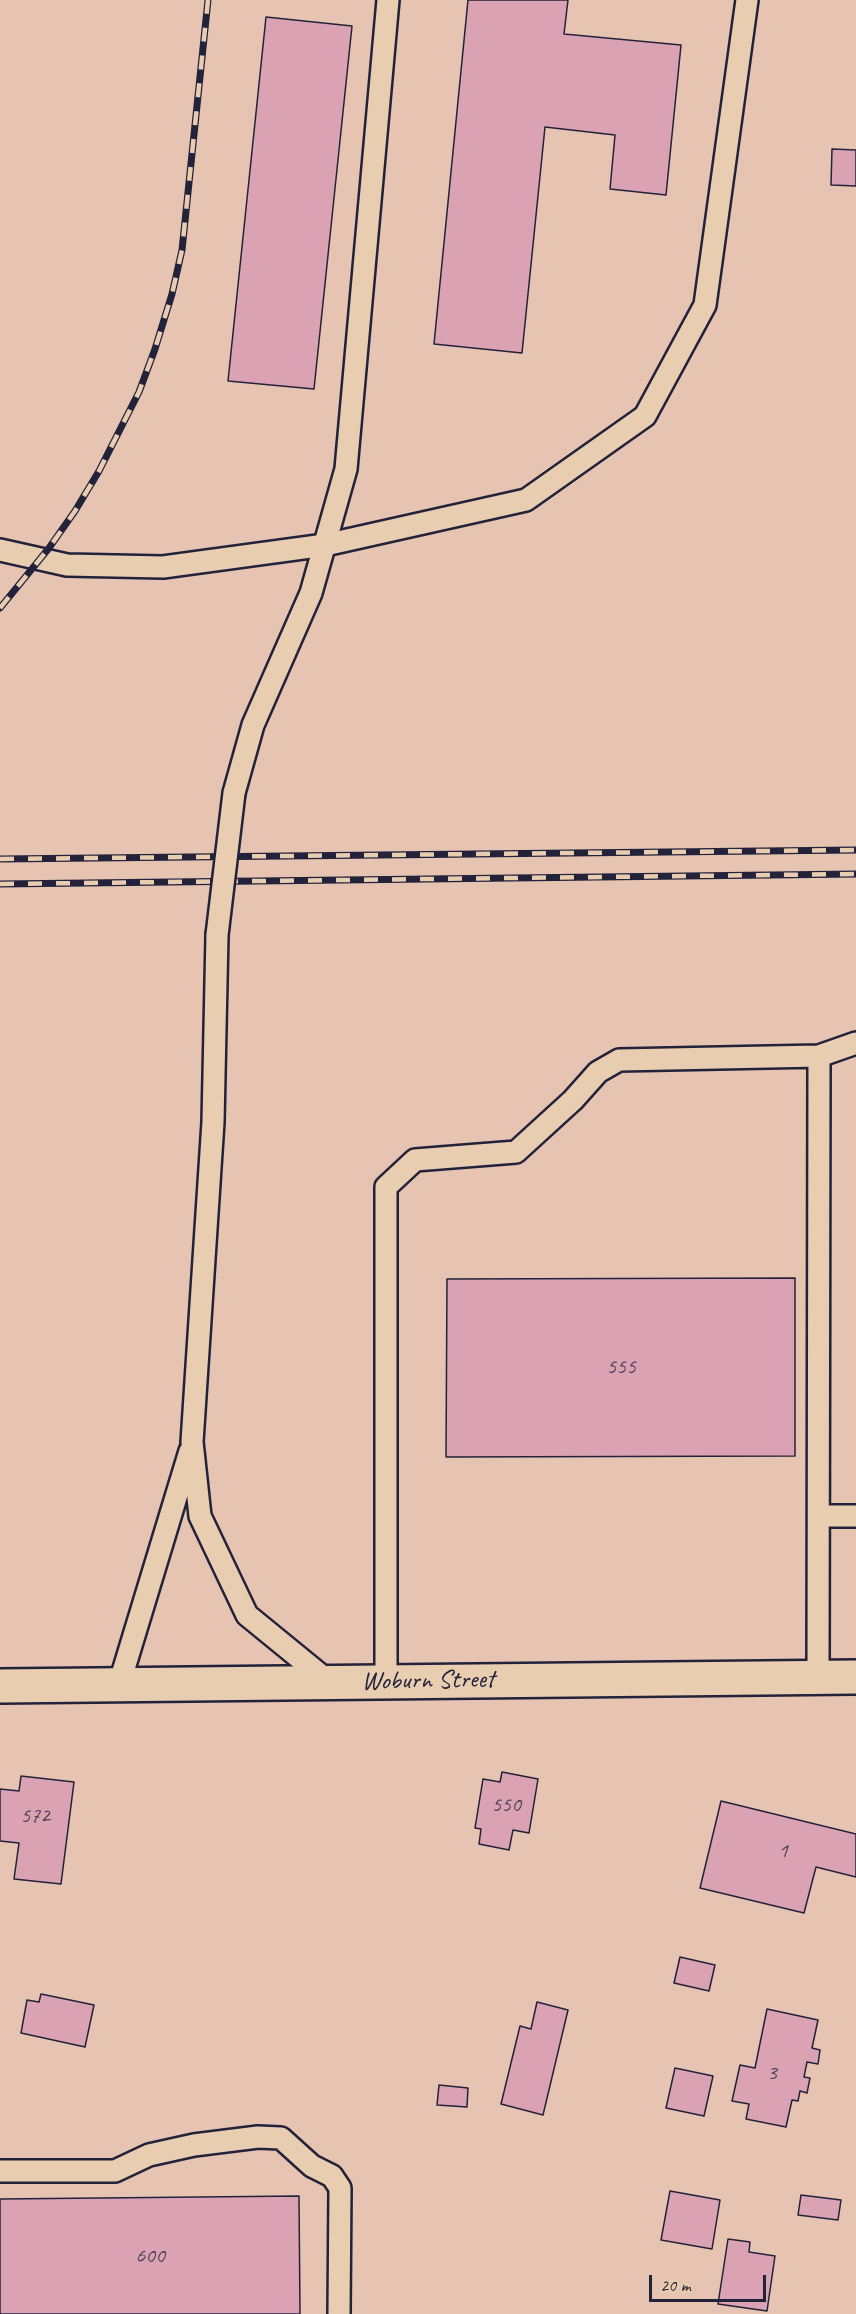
<!DOCTYPE html>
<html>
<head>
<meta charset="utf-8">
<style>
	body { margin:0 }
	#map { position:relative; width:856px; height:2314px; overflow:hidden; background:#e6c4b1; font-family:Caveat,sans-serif }
	canvas { display:block }
	.scale { position:absolute; left:649px; top:2275px; width:117px; height:27px; box-sizing:border-box; border:3px solid #22223b; border-top:0; padding-left:8px; font-size:18px; line-height:21px; white-space:nowrap; color:#22223b; -webkit-text-stroke:4px #e9cdb0; paint-order:stroke }
</style>
</head>
<body>
<div id="map">
<canvas width="856" height="2314"></canvas>
<div class="scale">20 m</div>
</div>
<script>
const context = document.querySelector('canvas').getContext('2d');
context.lineJoin = 'round';
function fillPath(path, color) {
  context.fillStyle = color;
  context.fill(path, 'evenodd');
}
function shape(rows) {
  const path = new Path2D();
  for (const r of rows) {
    path.moveTo(r[0], r[1]);
    for (let i = 2; i < r.length; i += 2) path.lineTo(r[i], r[i + 1]);
  }
  return path;
}
function strokePath(path, color, width, dash) {
  context.strokeStyle = color;
  context.lineWidth = width;
  context.lineCap = dash ? 'butt' : 'round';
  context.setLineDash(dash || []);
  context.stroke(path);
}
function write(font, color, halo, rows, align = 'center') {
  context.font = font + ' Caveat,sans-serif';
  context.lineWidth = 6;
  context.setLineDash([]);
  context.textBaseline = 'middle';
  context.strokeStyle = halo;
  context.fillStyle = color;
  for (const [text, x, y, turn = 0] of rows) {
    context.save();
    context.translate(x, y);
    context.rotate((+turn || 0) * Math.PI / 180);
    context.textAlign = isNaN(turn) ? turn : align;
    if (halo) context.strokeText(text, 0, 0);
    context.fillText(text, 0, 0);
    context.restore();
  }
}
const building = shape([
	[468,0,568,0,564,34,681,45,666,195,610,189,615,135,545,127,522,353,434,344,468,0],
	[266,17,352,26,314,389,228,381,266,17],
	[832,149,856,150,856,186,831,185,832,149],
	[795,1278,795,1456,446,1457,447,1279,795,1278],
	[502,1772,538,1779,529,1833,513,1830,509,1850,479,1844,481,1829,475,1828,483,1779,500,1782,502,1772],
	[21,1776,74,1782,61,1884,14,1879,19,1843,0,1841,0,1789,19,1791,21,1776],
	[721,1801,856,1834,856,1877,816,1867,804,1913,700,1888,721,1801],
	[680,1957,715,1965,709,1991,674,1983,680,1957],
	[41,1994,94,2005,85,2047,21,2033,27,2000,39,2002,41,1994],
	[537,2002,568,2010,543,2115,501,2104,520,2026,531,2029,537,2002],
	[767,2009,818,2020,812,2048,820,2050,818,2064,807,2062,804,2077,810,2078,807,2093,800,2091,798,2101,792,2100,786,2127,746,2119,749,2104,732,2101,740,2065,755,2068,767,2009],
	[675,2068,713,2076,704,2116,666,2108,675,2068],
	[439,2085,468,2088,467,2107,437,2105,439,2085],
	[670,2191,720,2200,712,2249,661,2240,670,2191],
	[801,2195,841,2200,838,2220,798,2215,801,2195],
	[299,2196,300,2314,0,2314,0,2199,299,2196],
	[728,2239,750,2242,749,2252,775,2256,767,2311,718,2304,728,2239]
]);
const service = shape([
	[0,550,67,565,163,567,325,545,526,500,645,416,705,305,747,0],
	[234,793,253,725,311,593,346,469,388,0],
	[217,935,213,1122,192,1442,200,1516,247,1615,329,1682],
	[819,1056,856,1043],
	[819,1516,856,1516],
	[386,1682,386,1187,415,1160,516,1152,573,1100,598,1072,619,1060,819,1056,818,1677],
	[119,1685,190,1451],
	[0,2171,115,2171,149,2155,194,2145,258,2137,281,2138,312,2166,332,2176,340,2188,339,2314]
]);
const secondary = shape([
	[0,1686,856,1677]
]);
const rail = shape([
	[0,608,49,548,75,511,99,471,139,392,155,349,172,294,182,250,208,0],
	[0,859,856,850],
	[0,884,856,874]
]);
const serviceBridge = shape([
	[217,935,234,793]
]);
const numberNames = [
	["555",621,1367],
	["550",506,1805],
	["572",35,1816],
	["1",783,1851],
	["3",772,2073],
	["600",150,2256]
];
const streetNames = [
	["Woburn Street",428,1681,-1]
];
fillPath(building, '#daa2b3');
strokePath(building, '#22223b', 1.5);
strokePath(service, '#22223b', 26);
strokePath(secondary, '#22223b', 38);
strokePath(service, '#e9cdb0', 21);
strokePath(secondary, '#e9cdb0', 33);
strokePath(rail, '#22223b', 7);
strokePath(rail, '#e9cdb0', 4.5, [14]);
strokePath(serviceBridge, '#22223b', 26, []);
strokePath(serviceBridge, '#e9cdb0', 21);
write('22px', '#504259', null, numberNames);
write('26px', '#22223b', '#e9cdb0', streetNames);
</script>
</body>
</html>
